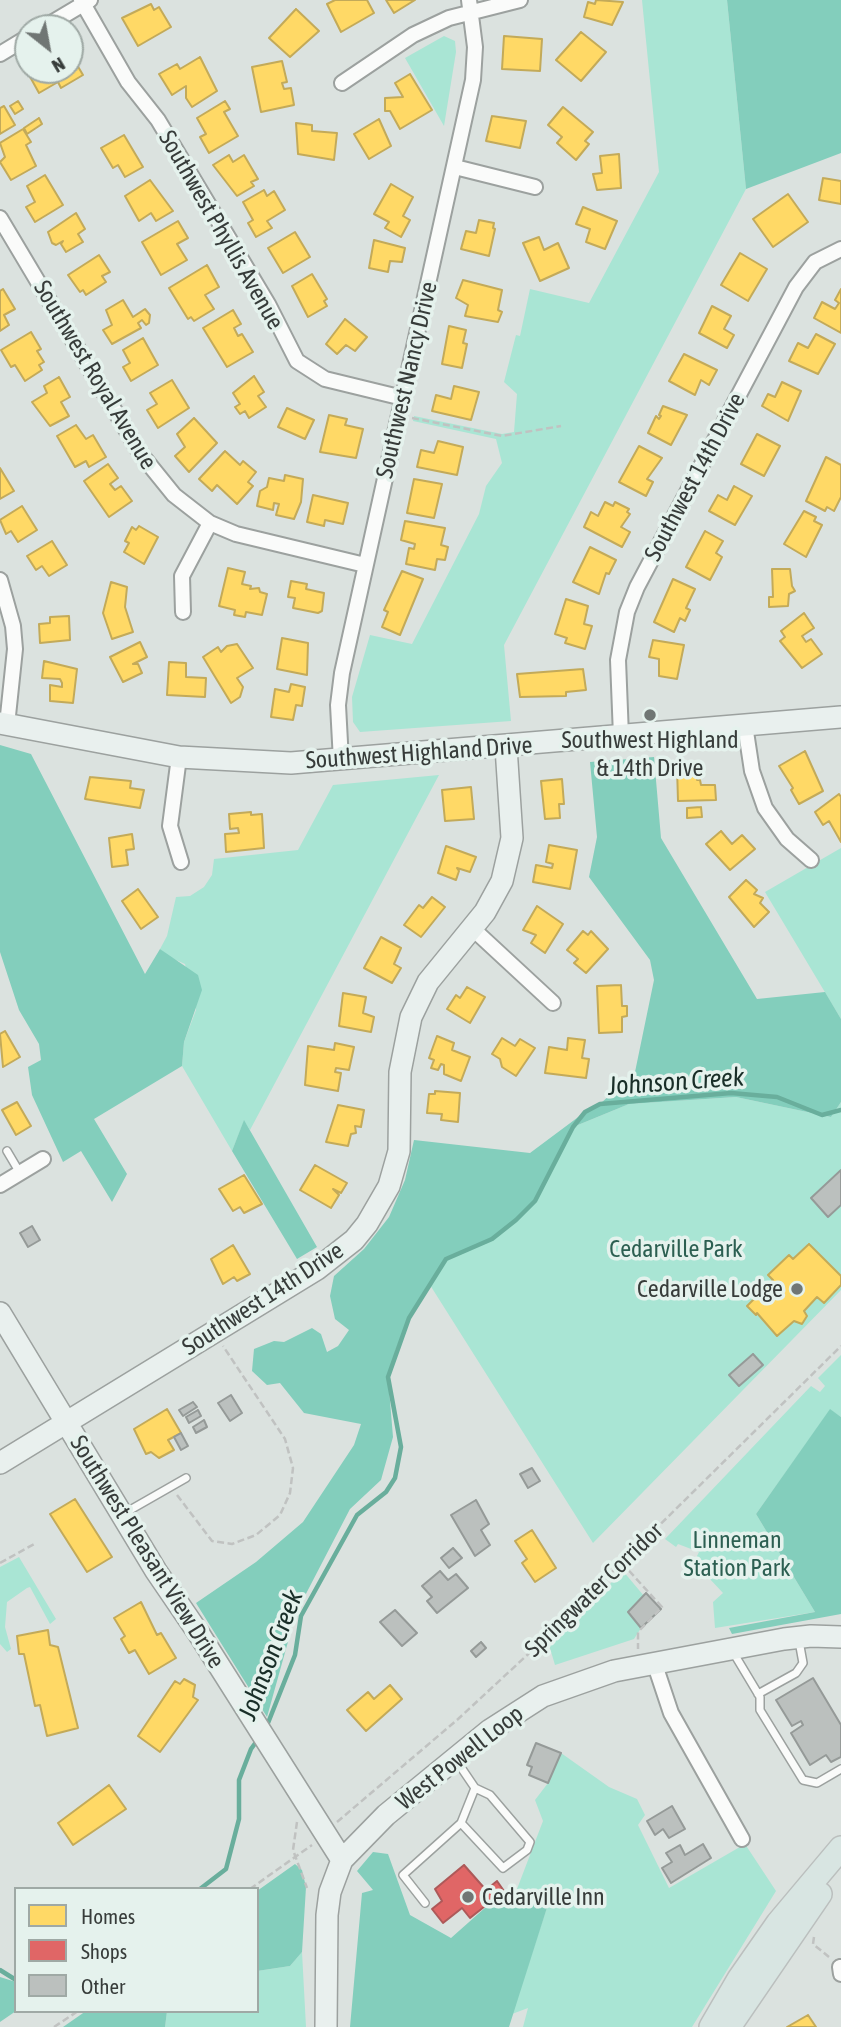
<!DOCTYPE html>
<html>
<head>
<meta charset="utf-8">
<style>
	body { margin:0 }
	#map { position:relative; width:841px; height:2027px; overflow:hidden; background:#dbe2df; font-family:"Asap Condensed",sans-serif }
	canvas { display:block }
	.legend { position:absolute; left:14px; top:1887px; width:245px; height:126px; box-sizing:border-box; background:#e5f2ed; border:2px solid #9fa9a5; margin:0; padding:9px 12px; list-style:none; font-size:21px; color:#373c3a }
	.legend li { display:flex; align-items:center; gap:14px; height:35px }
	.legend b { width:35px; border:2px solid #9fa9a5 }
	.north { position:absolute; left:14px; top:14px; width:70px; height:70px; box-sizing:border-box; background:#e5f2ed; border:2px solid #9fa9a5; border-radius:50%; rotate:149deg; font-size:19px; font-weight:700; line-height:28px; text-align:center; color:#373c3a }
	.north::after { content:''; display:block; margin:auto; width:24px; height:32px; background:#707674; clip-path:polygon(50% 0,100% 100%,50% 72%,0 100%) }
</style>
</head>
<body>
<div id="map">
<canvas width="841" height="2027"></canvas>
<ul class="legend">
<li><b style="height:19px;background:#ffd966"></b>Homes</li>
<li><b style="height:19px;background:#e06666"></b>Shops</li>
<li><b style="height:19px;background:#bbc0be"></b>Other</li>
</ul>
<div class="north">N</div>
</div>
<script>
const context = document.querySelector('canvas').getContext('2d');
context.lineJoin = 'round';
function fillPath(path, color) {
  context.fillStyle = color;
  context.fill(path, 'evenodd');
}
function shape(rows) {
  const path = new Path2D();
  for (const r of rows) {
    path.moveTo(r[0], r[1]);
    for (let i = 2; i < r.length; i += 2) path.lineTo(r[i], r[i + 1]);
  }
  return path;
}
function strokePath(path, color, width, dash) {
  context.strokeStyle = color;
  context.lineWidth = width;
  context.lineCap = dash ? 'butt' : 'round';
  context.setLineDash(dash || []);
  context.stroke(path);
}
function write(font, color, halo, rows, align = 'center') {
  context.font = font + ' "Asap Condensed",sans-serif';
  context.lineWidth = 7;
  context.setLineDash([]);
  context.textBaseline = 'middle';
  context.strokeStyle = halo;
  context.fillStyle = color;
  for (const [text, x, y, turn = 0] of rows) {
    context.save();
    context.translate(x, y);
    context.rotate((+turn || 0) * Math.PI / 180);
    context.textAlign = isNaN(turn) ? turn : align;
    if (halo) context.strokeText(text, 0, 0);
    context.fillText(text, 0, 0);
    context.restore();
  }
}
const green = shape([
	[642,0,727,0,746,189,504,645,511,721,360,732,353,722,352,697,370,635,412,644,479,514,486,486,502,463,496,439,413,421,414,416,502,434,514,432,517,394,504,382,516,335,520,336,530,289,589,303,659,172],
	[444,36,455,41,456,52,444,126,405,58],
	[439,775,250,1130,244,1121,232,1151,182,1066,184,1042,196,1010,185,964,169,957,160,949,167,936,176,897,190,896,204,887,212,875,214,859,298,850,333,785],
	[841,848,841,1019,765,892],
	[736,1097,831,1117,841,1102,841,1290,593,1543,430,1285,446,1259,492,1239,535,1201,573,1127,629,1104],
	[841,1355,841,1417,830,1410,756,1514,815,1612,715,1628,713,1602,723,1593,694,1562,699,1552,678,1544,676,1547,665,1539,811,1386,820,1392,825,1386,818,1378],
	[19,1557,56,1619,50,1624,30,1587,27,1588,7,1602,5,1627,11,1649,7,1652,0,1644,0,1567],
	[623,1571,644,1596,628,1612,641,1628,634,1639,555,1665,549,1645],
	[561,1753,609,1787,637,1799,645,1815,638,1825,669,1888,745,1844,776,1891,692,2027,523,2027,528,2008,512,2014,552,1892,517,1889,543,1821,535,1800,548,1783],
	[302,1952,306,2027,165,2027,167,2011,257,2011,257,1971,290,1966]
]);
const forest = shape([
	[727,0,841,0,841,153,746,189],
	[0,745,31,754,145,974,160,949,198,975,202,990,184,1042,182,1066,94,1119,127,1174,112,1202,81,1151,63,1162,32,1095,28,1067,41,1060,39,1044,19,1010,0,952],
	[654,757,661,838,757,999,825,992,841,1019,841,1102,831,1117,736,1097,629,1104,573,1127,535,1201,516,1220,492,1239,446,1259,409,1318,396,1349,388,1377,393,1437,381,1480,350,1509,296,1613,267,1717,196,1603,256,1562,303,1522,354,1445,361,1424,304,1413,280,1383,267,1385,252,1371,254,1349,274,1341,284,1342,312,1328,321,1334,327,1352,338,1346,349,1330,335,1319,330,1296,334,1276,364,1249,389,1217,405,1180,414,1140,530,1153,585,1112,600,1104,635,1072,654,980,650,960,589,877,597,837,590,762],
	[244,1120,317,1247,297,1259,232,1151],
	[830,1409,841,1417,841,1614,732,1634,729,1628,815,1612,756,1514],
	[373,1852,388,1854,410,1915,451,1938,504,1891,552,1892,509,2027,350,2027,362,1893,373,1890,357,1871],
	[295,1864,302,1870,306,1887,302,1952,290,1966,257,1971,257,1891],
	[0,1977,16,1982,16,2011,0,2022],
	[86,2011,167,2011,165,2027,63,2027]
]);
const homes = shape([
	[335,0,367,0,374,13,341,32,327,4,335,0],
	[386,0,415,0,394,13,386,0],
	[596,0,623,2,612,25,584,17,588,2,595,4,596,0],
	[151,4,154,10,159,7,171,27,138,46,122,18,151,4],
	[296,9,319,31,290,57,269,38,296,9],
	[581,32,606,52,581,81,556,60,581,32],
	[504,36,542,39,540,71,502,69,504,36],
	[70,53,83,75,61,88,58,82,39,93,29,75,38,70,70,70,70,53],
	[200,57,217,91,192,107,186,98,186,86,172,95,159,74,177,64,180,69,200,57],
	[282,61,287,82,282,83,284,89,291,88,294,105,261,112,252,67,282,61],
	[410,74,432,110,400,129,390,111,385,111,385,98,403,97,395,83,410,74],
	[18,101,23,109,15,114,10,106,18,101],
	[225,101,230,109,224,112,238,136,209,153,200,137,206,134,197,118,225,101],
	[4,106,15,125,0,134,0,108,4,106],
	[563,107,593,132,585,141,589,144,576,160,557,143,562,137,548,125,563,107],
	[492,116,526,121,520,148,486,141,492,116],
	[39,118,42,124,27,134,24,128,39,118],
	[379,119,391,146,369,159,354,134,379,119],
	[296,123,312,125,312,131,337,133,334,160,298,154,296,123],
	[23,129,31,142,26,145,36,166,11,180,0,162,5,157,0,143,23,129],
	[124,135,143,167,125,177,118,165,113,168,101,148,124,135],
	[619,154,621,188,597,190,593,174,602,173,600,156,619,154],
	[229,155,233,162,244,155,258,179,251,182,254,186,237,196,213,165,229,155],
	[45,175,63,205,35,222,26,207,35,202,27,186,45,175],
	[823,178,841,181,841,204,819,200,823,178],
	[150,180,173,211,156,221,151,213,139,221,125,196,150,180],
	[391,184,413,197,403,216,410,220,401,237,385,228,389,222,374,214,391,184],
	[264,190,267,196,274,191,285,210,267,221,272,228,256,237,248,223,253,220,243,202,264,190],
	[788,194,808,222,773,247,753,219,788,194],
	[583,207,617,221,605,249,586,242,590,229,576,224,583,207],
	[76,213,85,229,78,234,83,242,66,252,61,244,63,241,56,245,52,243,48,232,76,213],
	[479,220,494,223,493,228,495,229,489,256,461,249,466,231,476,233,479,220],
	[178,221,188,238,177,244,187,260,161,275,142,242,178,221],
	[295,232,310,257,283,273,268,248,295,232],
	[539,237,544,250,558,243,569,268,540,281,523,243,539,237],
	[374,240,405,248,402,262,390,261,388,272,369,268,374,240],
	[740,253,767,269,748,301,721,285,740,253],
	[99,255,110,272,102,276,106,282,86,295,83,290,80,292,68,275,99,255],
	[207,265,219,287,205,295,214,309,194,321,191,317,188,319,169,288,207,265],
	[312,274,327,299,324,301,327,306,308,317,292,286,312,274],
	[463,280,502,290,498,310,502,312,498,322,465,316,468,305,456,298,463,280],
	[3,289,15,309,4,315,9,325,0,331,0,291,3,289],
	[841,289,841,333,814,318,822,302,835,309,839,303,835,300,841,289],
	[123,300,133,317,145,309,150,315,149,323,146,325,142,320,138,323,141,328,112,344,103,330,112,325,106,310,123,300],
	[712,306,731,316,724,329,734,335,727,348,699,333,712,306],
	[233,310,241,324,234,328,238,336,242,334,253,352,227,367,203,328,233,310],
	[345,319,367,337,355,351,346,345,337,354,326,344,345,319],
	[449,326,466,330,463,343,467,344,462,368,442,364,449,326],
	[31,332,41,349,37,351,44,362,39,365,42,370,25,381,15,365,11,367,1,350,31,332],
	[816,334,835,344,818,374,789,361,798,343,808,348,816,334],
	[143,338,158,365,131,381,123,367,130,363,123,350,143,338],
	[684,354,717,370,709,385,701,380,695,395,669,381,684,354],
	[254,376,264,392,258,396,266,407,249,418,245,411,240,414,235,407,240,404,233,393,254,376],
	[59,377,70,397,61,402,69,416,50,426,32,402,47,393,44,386,59,377],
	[172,380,189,408,158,428,147,410,157,404,150,393,172,380],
	[782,382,801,391,788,421,762,406,768,394,775,397,782,382],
	[454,386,479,392,471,420,432,411,436,395,451,399,454,386],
	[663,406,687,415,671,445,648,433,656,416,659,419,661,416,659,415,663,406],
	[287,408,314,420,305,439,278,427,287,408],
	[329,415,347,419,345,425,363,429,356,458,320,452,329,415],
	[194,418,217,443,189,472,175,456,185,447,177,434,194,418],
	[76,425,86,439,93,435,106,457,89,467,86,461,75,467,57,436,76,425],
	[757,434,780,446,764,476,741,464,757,434],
	[438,441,463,447,457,475,417,467,421,450,434,453,438,441],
	[639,446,662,458,647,479,653,482,646,496,619,482,639,446],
	[225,451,240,465,243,461,256,472,248,482,253,486,237,504,217,485,212,491,199,479,225,451],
	[826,457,841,465,841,497,834,511,827,507,825,511,806,501,826,457],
	[108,464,118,478,110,484,115,490,121,486,132,501,109,517,84,481,108,464],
	[0,468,14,491,0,499,0,468],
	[285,475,303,479,301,502,294,519,276,515,279,504,274,503,273,510,257,506,260,491,267,487,269,478,284,481,285,475],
	[414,479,442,484,434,518,407,513,414,479],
	[734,486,752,496,735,525,709,511,718,495,727,500,734,486],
	[313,495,348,503,343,524,325,520,324,526,307,522,313,495],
	[605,502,613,506,615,502,629,509,627,512,630,514,621,527,630,532,622,547,584,527,591,512,598,516,605,502],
	[22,506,37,530,18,542,11,531,6,534,0,520,22,506],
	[804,511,816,517,814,521,822,525,806,557,784,544,804,511],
	[405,521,445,528,441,545,448,547,445,560,437,559,435,570,406,564,409,548,414,549,415,544,401,540,405,521],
	[139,526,158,537,144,564,124,552,129,543,125,541,132,527,136,530,139,526],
	[705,531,723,541,716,553,722,557,710,580,686,567,705,531],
	[52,541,67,565,49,576,42,566,36,570,27,556,52,541],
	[590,547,616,560,609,574,606,573,599,594,573,582,590,547],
	[228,568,245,572,242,584,251,586,250,589,259,588,260,592,267,594,262,615,246,612,245,617,234,615,235,610,219,606,228,568],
	[772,569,790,569,792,586,795,591,789,594,788,606,769,607,769,597,773,597,772,569],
	[402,571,423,579,400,635,382,627,388,612,384,610,402,571],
	[673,579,695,589,686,608,690,610,685,621,680,618,674,632,654,622,673,579],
	[291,581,307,584,306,589,324,593,322,611,318,613,293,608,295,598,288,597,291,581],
	[111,582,127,587,125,607,133,632,112,639,103,613,111,582],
	[566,599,588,606,584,624,592,626,585,649,565,643,567,638,555,634,566,599],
	[804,613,814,628,802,636,806,642,811,639,822,654,802,668,780,641,785,637,781,631,804,613],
	[69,616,70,640,40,643,39,624,50,623,50,617,69,616],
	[282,638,308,643,307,675,277,669,282,638],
	[653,640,684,645,677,679,659,676,659,659,649,657,653,640],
	[140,642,147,657,133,664,138,664,142,673,123,682,110,657,140,642],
	[237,644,253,668,237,678,243,687,240,697,231,703,203,657,218,647,221,652,227,646,237,644],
	[44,661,77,669,73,703,50,701,50,685,62,687,62,683,60,679,42,678,44,661],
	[169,662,186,663,186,677,206,678,205,697,167,695,169,662],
	[583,669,586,690,566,692,566,696,520,697,517,674,583,669],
	[291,684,305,687,302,706,296,705,293,720,271,717,275,689,289,692,291,684],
	[805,751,823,791,799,804,791,790,793,788,779,766,805,751],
	[699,766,697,780,700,780,701,785,715,785,716,800,678,801,677,767,699,766],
	[90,777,131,781,130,788,144,790,140,808,85,799,90,777],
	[562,779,564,804,559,804,560,818,545,819,541,781,562,779],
	[471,787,474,819,445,821,442,790,471,787],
	[839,794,841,797,841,842,829,821,823,825,815,812,839,794],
	[701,807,702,817,687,818,687,808,701,807],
	[251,812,251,815,262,814,264,848,226,852,225,834,239,833,238,828,230,829,229,814,251,812],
	[721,831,732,844,742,835,755,849,730,870,706,844,721,831],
	[132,834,134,849,126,850,128,865,112,867,109,838,132,834],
	[549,845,577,850,570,889,533,882,536,865,552,868,553,864,546,862,549,845],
	[446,846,476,857,470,872,457,868,459,871,456,880,438,873,446,846],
	[746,880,757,890,754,894,763,898,760,903,769,912,754,927,729,897,746,880],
	[138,889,158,917,141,929,122,901,138,889],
	[432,897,445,907,421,937,404,925,419,905,423,908,432,897],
	[537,906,563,924,545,953,531,943,536,935,523,930,537,906],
	[583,931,588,935,591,931,608,949,586,973,574,963,578,959,567,950,583,931],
	[381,937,401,948,394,964,401,968,392,983,364,968,381,937],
	[621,985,622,1006,627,1006,627,1016,622,1017,622,1032,599,1033,597,986,621,985],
	[467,987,485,997,470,1023,447,1009,456,995,460,998,467,987],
	[343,993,366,997,363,1013,374,1017,371,1032,339,1026,343,993],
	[5,1031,20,1057,3,1067,0,1034,5,1031],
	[437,1036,454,1043,452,1050,470,1057,461,1081,444,1074,444,1065,441,1064,438,1070,431,1068,434,1060,429,1058,437,1036],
	[502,1038,515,1046,520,1039,535,1048,516,1076,502,1067,500,1059,492,1054,502,1038],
	[568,1038,585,1040,582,1058,589,1059,586,1078,545,1073,549,1047,567,1050,568,1038],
	[335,1043,354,1047,349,1070,336,1068,335,1072,341,1073,338,1091,305,1085,308,1046,334,1050,335,1043],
	[435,1091,460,1093,458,1122,441,1120,442,1114,427,1113,429,1094,435,1094,435,1091],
	[17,1102,31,1126,16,1135,2,1110,17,1102],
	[338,1105,364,1110,361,1127,355,1126,356,1133,351,1134,348,1146,326,1142,338,1105],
	[315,1165,347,1183,341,1193,333,1189,339,1195,331,1208,300,1190,315,1165],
	[244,1175,262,1204,244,1213,240,1207,233,1211,219,1189,244,1175],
	[809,1244,841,1276,841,1285,824,1303,817,1297,804,1311,807,1316,802,1324,794,1321,777,1336,757,1313,756,1315,747,1306,773,1280,768,1275,789,1255,793,1259,809,1244],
	[233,1245,250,1274,237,1281,234,1277,223,1284,211,1259,233,1245],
	[167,1409,181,1433,168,1440,174,1450,159,1458,151,1452,146,1454,134,1429,167,1409],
	[75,1499,112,1557,87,1572,50,1514,75,1499],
	[532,1530,556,1568,535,1582,522,1563,527,1559,515,1541,532,1530],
	[141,1602,157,1635,161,1633,176,1658,149,1674,135,1650,129,1653,121,1639,125,1636,114,1618,141,1602],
	[48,1630,50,1645,58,1647,78,1728,47,1736,40,1705,35,1706,24,1654,19,1654,17,1636,48,1630],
	[184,1679,195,1685,193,1697,198,1700,160,1752,138,1736,175,1681,180,1684,184,1679],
	[390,1685,402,1699,366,1731,347,1710,368,1692,374,1699,390,1685],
	[109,1785,126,1809,73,1845,58,1823,109,1785],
	[808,2015,816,2027,787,2027,808,2015]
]);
const shops = shape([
	[464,1865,486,1890,497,1881,504,1891,470,1918,462,1908,443,1923,432,1909,442,1901,435,1889,464,1865]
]);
const stream = shape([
	[266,1728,295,1655,301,1616,357,1515,386,1492,395,1478,401,1447,388,1377,409,1318,446,1259,492,1239,516,1220,535,1201,573,1127,585,1112,600,1104,731,1093,777,1097,822,1115,841,1110],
	[200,1889,226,1869,239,1819,239,1780,251,1749,259,1738],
	[0,1970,16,1980]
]);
const building = shape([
	[841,1170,841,1205,828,1217,811,1198,841,1170],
	[32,1226,40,1240,28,1247,20,1233,32,1226],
	[753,1354,763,1365,739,1386,729,1375,753,1354],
	[231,1395,242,1413,230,1421,218,1403,231,1395],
	[193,1402,197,1407,183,1416,179,1410,193,1402],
	[198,1410,201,1416,189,1423,186,1417,198,1410],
	[204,1420,207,1427,196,1433,193,1427,204,1420],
	[181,1433,188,1446,181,1450,174,1437,181,1433],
	[532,1468,540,1481,528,1488,520,1474,532,1468],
	[476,1500,489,1524,481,1530,490,1545,475,1556,451,1515,476,1500],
	[453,1548,462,1558,449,1568,441,1558,453,1548],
	[440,1571,448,1580,456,1574,468,1588,437,1613,427,1601,432,1597,422,1586,440,1571],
	[646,1593,661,1609,641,1628,628,1612,646,1593],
	[395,1610,417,1633,402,1646,380,1622,395,1610],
	[481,1642,486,1648,476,1657,471,1651,481,1642],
	[813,1678,841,1725,841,1757,831,1762,826,1755,810,1765,791,1733,803,1725,801,1721,792,1726,776,1700,813,1678],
	[536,1743,561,1753,548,1783,529,1775,532,1767,527,1765,536,1743],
	[672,1806,685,1829,669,1838,663,1829,655,1835,647,1821,672,1806],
	[703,1844,711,1858,671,1883,662,1868,672,1862,666,1853,680,1845,685,1855,703,1844]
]);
const path = shape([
	[412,418,502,436,561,426],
	[177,1495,212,1541,232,1544,256,1535,280,1515,290,1493,293,1468,285,1439,223,1346],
	[0,1563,36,1543],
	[622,1563,662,1607,638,1632,638,1649],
	[297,1822,293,1850,307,1888],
	[337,1822,457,1720,538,1645,841,1346],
	[250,1889,312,1845],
	[814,1937,813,1944,829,1957],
	[54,2027,78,2011]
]);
const lane = shape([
	[7,1151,20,1173],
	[123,1514,186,1478],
	[733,1652,760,1697,760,1710,803,1780,817,1783,841,1769],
	[758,1694,796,1673,803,1663,799,1641],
	[456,1760,475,1788,490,1795,530,1842,527,1850,503,1868,461,1823],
	[425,1903,403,1875,461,1823,475,1788]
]);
const street = shape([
	[81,0,128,82,158,120,268,304,297,361,325,379,403,398],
	[43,28,90,0],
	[0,54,28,37],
	[342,83,413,35,449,18,520,0],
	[455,167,535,187],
	[0,218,140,453,174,495,210,523,236,534,365,565],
	[0,580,13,626,15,649,7,725],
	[183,612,182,576,210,523],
	[745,725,752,771,765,808,787,839,811,860],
	[621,736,618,660,627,612,637,587,796,287,815,262,841,249],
	[179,757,170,826,181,862],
	[341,761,338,705,342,673,473,80,475,47,469,0],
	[472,928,553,1003],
	[0,1185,43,1159],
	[654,1662,671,1713,742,1839],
	[840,1967,841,1974]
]);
const secondary = shape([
	[0,723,179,757,291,763,841,717],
	[0,1313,156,1571,199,1634,342,1860],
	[0,1463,317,1269,354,1240,367,1224,389,1186,399,1151,400,1072,411,1017,428,982,485,912,502,881,512,838,506,747],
	[326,2027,327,1915,330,1892,342,1860,386,1815,490,1730,543,1696,614,1671,784,1639,811,1636,841,1637]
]);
const primary = shape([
	[711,2027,739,1979,778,1923,841,1848],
	[729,2027,820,1894]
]);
const markers = [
	[650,715,7,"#707674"],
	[797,1289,7,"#707674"],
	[468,1897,7,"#707674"]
];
const streetNames = [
	["Southwest Phyllis Avenue",221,230,60],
	["Southwest Royal Avenue",95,375,59],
	["Southwest Nancy Drive",407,380,-77],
	["Southwest 14th Drive",695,477,-62],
	["Southwest Highland Drive",419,753,-4],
	["Southwest 14th Drive",263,1299,-33],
	["Southwest Pleasant View Drive",147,1552,58],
	["Springwater Corridor",594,1590,-44],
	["West Powell Loop",460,1758,-38]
];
const poiNames = [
	["Southwest Highland",650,740],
	["& 14th Drive",650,768],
	["Cedarville Lodge",783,1289,"right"],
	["Cedarville Inn",482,1897,"left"]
];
const parkNames = [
	["Cedarville Park",676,1249],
	["Linneman",737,1540],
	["Station Park",737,1568]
];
const waterNames = [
	["Johnson Creek",676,1082,-4],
	["Johnson Creek",271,1655,-69]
];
fillPath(green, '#a9e5d4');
fillPath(forest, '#83cebc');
fillPath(homes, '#ffd966');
strokePath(homes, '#c3aa59', 2);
fillPath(shops, '#e06666');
strokePath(shops, '#ad5959', 2);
strokePath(stream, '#69ae9c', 4.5);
fillPath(building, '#bbc0be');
strokePath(building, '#959a98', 2);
strokePath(lane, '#9ca19f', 10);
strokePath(street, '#9ca19f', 18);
strokePath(secondary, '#9ca19f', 24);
strokePath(primary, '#bbbfbe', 26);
strokePath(path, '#c0c2c1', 2.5, [7, 3.5]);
strokePath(lane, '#fafbfa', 7);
strokePath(street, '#fafbfa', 14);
strokePath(secondary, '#e9f0ee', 21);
strokePath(primary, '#d8e5e2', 23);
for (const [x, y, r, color] of markers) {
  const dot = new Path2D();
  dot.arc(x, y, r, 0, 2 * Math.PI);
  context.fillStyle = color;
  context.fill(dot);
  strokePath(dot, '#e5f2ed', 2.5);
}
write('24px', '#373c3a', '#e5f2ed', streetNames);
write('24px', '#373c3a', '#e5f2ed', poiNames);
write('24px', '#2c5f51', '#e5f2ed', parkNames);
write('italic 26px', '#192e28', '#e5f2ed', waterNames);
</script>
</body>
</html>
